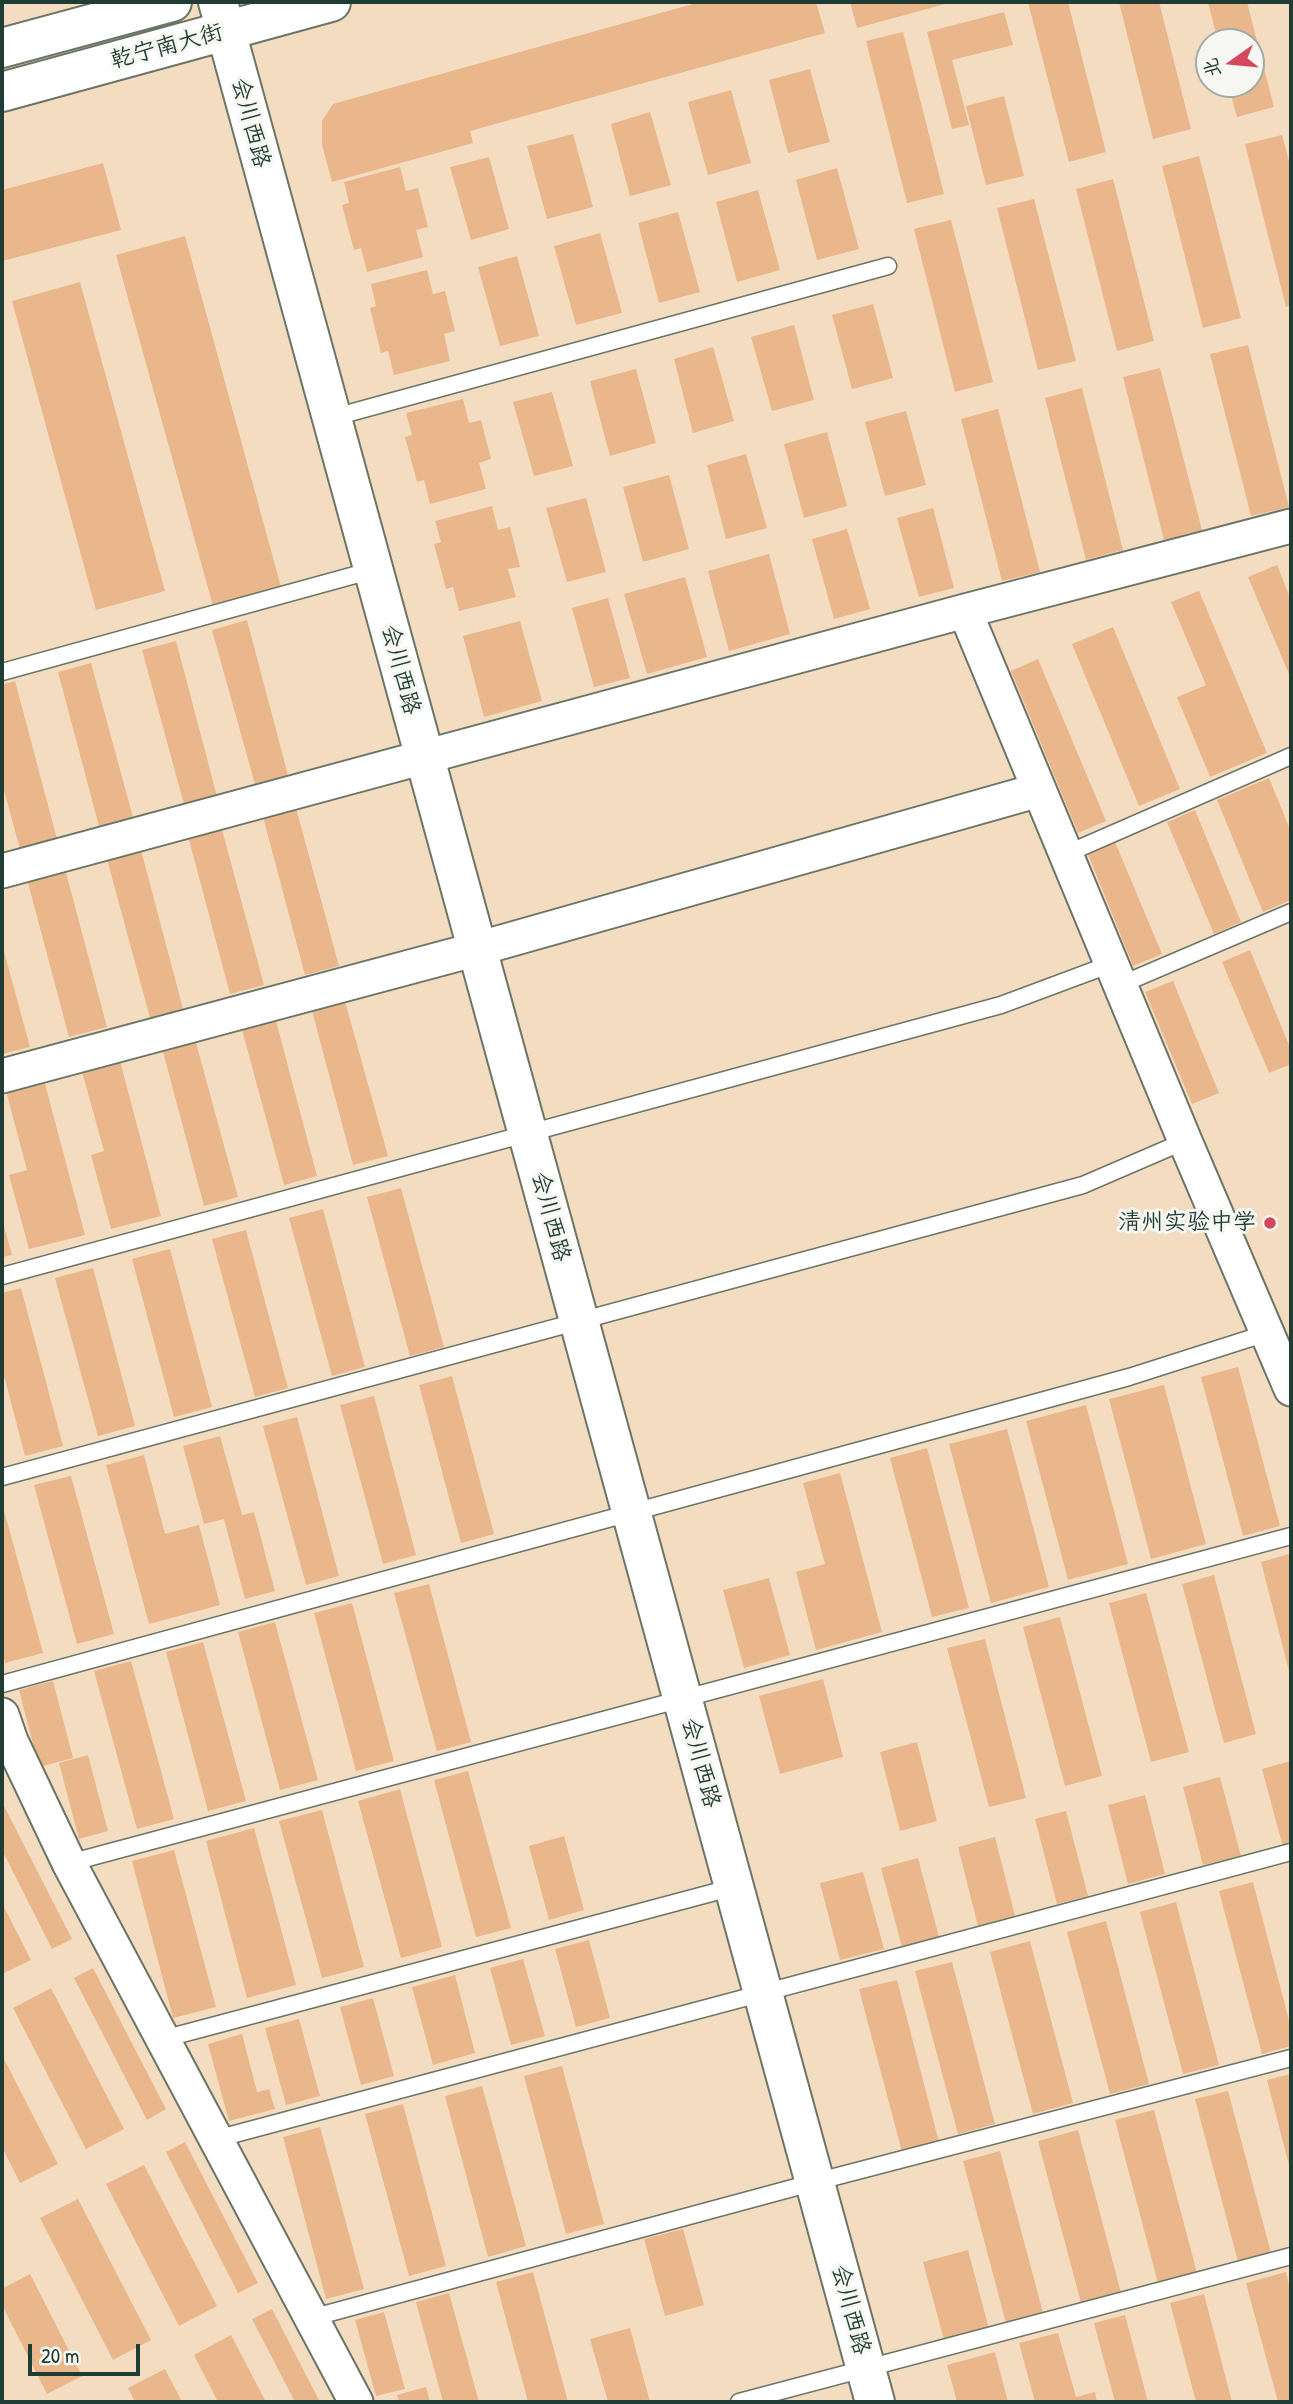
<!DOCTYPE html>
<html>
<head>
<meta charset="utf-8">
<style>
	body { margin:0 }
	#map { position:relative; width:1293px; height:2404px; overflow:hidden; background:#f4dcc0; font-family:"Patrick Hand","LXGW WenKai TC",sans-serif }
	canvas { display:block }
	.frame { position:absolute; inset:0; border:4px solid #1f3d34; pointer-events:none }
	.north { position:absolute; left:1195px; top:28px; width:70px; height:70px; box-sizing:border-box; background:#f6f6f2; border:2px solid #a0aca6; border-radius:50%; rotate:255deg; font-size:19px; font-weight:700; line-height:28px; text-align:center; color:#1f3d34 }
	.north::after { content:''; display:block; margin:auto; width:24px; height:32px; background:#d1495b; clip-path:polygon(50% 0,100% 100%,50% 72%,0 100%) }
	.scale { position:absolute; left:28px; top:2344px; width:112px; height:32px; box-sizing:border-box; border:4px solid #1f3d34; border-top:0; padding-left:9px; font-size:21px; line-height:24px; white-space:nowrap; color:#1f3d34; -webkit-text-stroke:5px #f6f6f2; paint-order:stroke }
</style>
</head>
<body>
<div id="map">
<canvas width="1293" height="2404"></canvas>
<div class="frame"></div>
<div class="north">北</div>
<div class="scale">20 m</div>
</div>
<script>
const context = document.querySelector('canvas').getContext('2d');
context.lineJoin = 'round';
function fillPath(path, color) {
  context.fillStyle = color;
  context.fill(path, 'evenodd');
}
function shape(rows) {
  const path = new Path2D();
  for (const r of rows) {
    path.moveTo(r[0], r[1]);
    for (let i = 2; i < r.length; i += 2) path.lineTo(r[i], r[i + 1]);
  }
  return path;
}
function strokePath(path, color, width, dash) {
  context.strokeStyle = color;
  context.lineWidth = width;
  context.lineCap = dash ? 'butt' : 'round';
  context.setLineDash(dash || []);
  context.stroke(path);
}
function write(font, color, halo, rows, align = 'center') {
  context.font = font + ' "Patrick Hand","LXGW WenKai TC",sans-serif';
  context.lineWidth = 6;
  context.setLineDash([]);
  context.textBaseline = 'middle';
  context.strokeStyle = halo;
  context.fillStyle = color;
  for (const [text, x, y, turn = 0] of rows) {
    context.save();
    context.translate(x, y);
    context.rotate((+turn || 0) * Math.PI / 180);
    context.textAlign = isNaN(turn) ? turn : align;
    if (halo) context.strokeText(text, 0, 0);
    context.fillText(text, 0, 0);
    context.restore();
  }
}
const building = shape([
	[700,2,816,2,825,33,470,131,473,143,332,182,322,145,322,121,333,104],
	[850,2,949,2,949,3,857,28],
	[1028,2,1068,2,1106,152,1069,162],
	[1119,2,1159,2,1191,129,1153,139],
	[1208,2,1247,2,1274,107,1237,117,1228,84,1251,84,1251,42,1218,42],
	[1004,12,1013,45,952,60,969,125,952,129,927,32],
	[903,32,944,194,907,203,866,41],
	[810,69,830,142,788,153,769,80],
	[731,90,751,163,708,175,688,102],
	[1004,96,1024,176,986,185,966,106],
	[650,112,671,185,630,196,611,124],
	[573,134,593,207,547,219,527,146],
	[1282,135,1291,169,1291,305,1286,307,1245,144],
	[1199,156,1241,318,1203,328,1162,166],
	[489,157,509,229,471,240,450,167],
	[103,163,121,230,2,261,2,190],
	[400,167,406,191,418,188,428,227,416,230,423,257,367,272,361,248,354,250,342,205,349,203,344,182],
	[837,168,859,249,817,260,796,180],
	[1113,179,1154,341,1117,351,1076,189],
	[758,190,780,270,737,282,716,202],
	[1034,199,1076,361,1038,370,997,208],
	[678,212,700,292,659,303,638,223],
	[951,220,993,382,955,392,914,229],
	[600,233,622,313,576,325,554,246],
	[185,236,281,587,213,606,116,255],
	[517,256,539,336,500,346,478,267],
	[427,270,433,294,445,291,455,331,444,334,450,361,394,375,388,351,381,353,370,308,376,306,371,284],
	[80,282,165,591,96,610,12,301],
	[873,304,893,378,852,389,832,315],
	[794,325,814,400,772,411,751,337],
	[1248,345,1289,507,1251,516,1210,354],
	[713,347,734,421,693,433,674,359],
	[1160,368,1202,530,1164,540,1123,377],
	[636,369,656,443,610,456,590,381],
	[1082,388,1123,550,1086,560,1045,398],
	[552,392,573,466,534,476,513,402],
	[463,399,469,423,481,420,491,459,479,463,486,489,430,504,424,480,417,482,405,437,412,435,406,413],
	[998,409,1040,572,1002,581,961,419],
	[906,411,926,485,885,496,865,422],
	[827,432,847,506,804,518,784,444],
	[746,454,767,528,726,539,707,465],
	[669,475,689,549,643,562,623,487],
	[586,498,606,572,567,582,546,508],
	[492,506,498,530,510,527,520,567,508,569,516,597,459,611,453,587,446,589,434,544,441,542,435,521],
	[933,508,954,588,919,597,897,518],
	[847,529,870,609,834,619,812,539],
	[769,554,790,634,729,651,708,571],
	[1277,565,1291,600,1291,679,1248,577],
	[685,577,707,657,647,674,624,594],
	[1199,591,1267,753,1210,777,1177,697,1206,685,1171,602],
	[608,598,630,678,594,687,572,608],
	[247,620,289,779,256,788,212,630],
	[520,621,542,701,484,717,463,636],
	[1113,627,1180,789,1139,806,1072,644],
	[176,641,218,800,185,808,142,650],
	[1038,659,1106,821,1078,833,1011,671],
	[91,663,134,821,100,830,58,672],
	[15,681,57,839,20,849,2,783,2,685],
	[1269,778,1291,832,1291,900,1263,912,1217,800],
	[296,808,339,966,305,975,263,817],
	[1195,810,1241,922,1214,934,1167,822],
	[221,826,264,985,230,994,188,836],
	[1115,842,1162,954,1133,966,1088,854],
	[141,850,183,1009,150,1018,107,859],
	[65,869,107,1027,69,1037,27,879],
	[2,944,30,1047,2,1054],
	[1250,950,1291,1050,1291,1064,1269,1073,1222,962],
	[1173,981,1219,1093,1192,1104,1145,992],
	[344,998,388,1156,353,1165,311,1007],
	[275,1017,317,1176,284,1185,241,1026],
	[195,1039,238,1197,204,1206,162,1048],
	[119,1057,161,1216,111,1229,91,1155,104,1151,81,1068],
	[43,1076,85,1235,29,1249,9,1175,27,1170,5,1087],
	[401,1188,444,1347,410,1356,367,1197],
	[323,1209,365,1367,332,1376,289,1218],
	[2,1219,12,1255,2,1257],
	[246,1230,288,1388,255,1397,212,1239],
	[170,1249,212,1407,174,1417,132,1259],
	[93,1268,135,1426,98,1436,55,1278],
	[21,1288,63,1446,25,1456,2,1368,2,1293],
	[1238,1367,1280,1526,1243,1536,1201,1377],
	[452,1376,494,1534,461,1543,419,1385],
	[1164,1385,1206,1544,1151,1559,1109,1399],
	[374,1396,416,1555,383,1564,340,1405],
	[1086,1405,1128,1564,1068,1580,1026,1421],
	[297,1417,339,1576,306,1585,263,1426],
	[1007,1429,1049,1587,991,1603,949,1444],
	[220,1436,242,1515,254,1512,275,1591,245,1599,224,1519,204,1524,183,1446],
	[927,1448,969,1608,932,1617,890,1458],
	[144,1455,165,1534,199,1525,220,1605,149,1624,106,1465],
	[840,1473,882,1632,816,1650,796,1572,825,1564,803,1483],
	[71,1476,114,1634,77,1644,34,1485],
	[2,1503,43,1653,5,1663,2,1651],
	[1289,1554,1291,1562,1290,1675,1261,1562],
	[1214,1575,1256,1734,1224,1743,1182,1584],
	[769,1578,790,1655,744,1668,723,1590],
	[429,1584,471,1742,437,1751,394,1593],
	[1146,1593,1189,1752,1151,1762,1109,1603],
	[352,1603,394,1761,356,1771,314,1613],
	[1060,1617,1102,1776,1065,1786,1023,1627],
	[275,1622,318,1780,280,1790,238,1632],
	[985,1639,1026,1798,989,1807,947,1648],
	[203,1642,246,1801,208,1811,166,1652],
	[131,1661,174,1819,137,1829,94,1671],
	[823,1679,843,1757,780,1774,759,1696],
	[53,1681,73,1758,39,1767,19,1690],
	[917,1742,937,1821,900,1831,880,1752],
	[88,1755,108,1831,79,1839,59,1763],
	[1291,1761,1291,1845,1283,1847,1262,1769],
	[468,1771,511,1928,476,1937,434,1780],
	[1220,1777,1241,1856,1203,1865,1183,1787],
	[400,1789,442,1947,401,1958,358,1801],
	[1145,1795,1165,1874,1128,1884,1108,1805],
	[2,1802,72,1939,52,1949,2,1850],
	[322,1810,364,1967,322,1978,279,1821],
	[1066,1811,1088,1896,1057,1904,1035,1819],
	[254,1828,296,1985,247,1998,206,1841],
	[564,1836,584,1910,549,1920,529,1846],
	[995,1837,1015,1916,978,1926,958,1847],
	[174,1850,216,2007,173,2018,132,1861],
	[918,1858,939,1937,902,1947,881,1868],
	[863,1872,884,1949,840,1960,820,1883],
	[1253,1882,1291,2028,1291,2046,1262,2054,1219,1891],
	[1176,1902,1219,2065,1183,2074,1140,1912],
	[2,1903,31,1960,2,1974],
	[1106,1921,1149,2084,1110,2094,1067,1932],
	[589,1940,610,2018,576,2027,555,1949],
	[1030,1941,1073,2103,1033,2114,990,1952],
	[523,1959,545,2036,511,2045,490,1968],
	[952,1962,995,2124,958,2134,915,1971],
	[93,1968,166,2109,147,2120,74,1978],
	[455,1975,475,2053,433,2065,412,1987],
	[897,1980,939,2142,902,2152,859,1989],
	[51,1988,124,2129,86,2149,13,2008],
	[373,1998,394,2076,361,2085,340,2007],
	[299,2019,320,2096,286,2105,265,2028],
	[242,2034,257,2092,269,2089,275,2109,229,2121,208,2044],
	[2,2055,58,2164,20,2183,2,2147],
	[562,2066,604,2224,566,2234,524,2076],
	[1291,2074,1291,2169,1290,2169,1267,2080],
	[482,2086,526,2246,488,2257,445,2096],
	[1228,2091,1271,2253,1238,2262,1195,2099],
	[403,2104,446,2266,409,2276,365,2114],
	[1154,2110,1197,2273,1158,2283,1115,2120],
	[320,2127,364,2289,326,2299,283,2137],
	[1078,2130,1121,2293,1081,2303,1038,2141],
	[185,2142,258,2283,238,2293,166,2152],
	[1000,2151,1043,2313,1006,2323,963,2161],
	[144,2165,217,2306,179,2326,106,2184],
	[78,2199,151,2340,113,2360,40,2218],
	[683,2229,704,2305,665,2316,644,2239],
	[968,2250,989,2329,944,2340,923,2262],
	[533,2272,568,2402,528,2402,496,2282],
	[1286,2272,1291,2294,1291,2402,1278,2402,1246,2283],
	[30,2274,82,2376,47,2394,2,2305,2,2289],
	[449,2293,479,2402,443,2402,416,2302],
	[1204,2294,1232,2402,1196,2402,1170,2303],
	[272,2309,320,2402,295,2402,252,2319],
	[384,2312,405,2389,376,2396,355,2320],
	[1125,2315,1148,2402,1115,2402,1094,2323],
	[630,2328,650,2402,608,2402,590,2339],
	[1058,2333,1076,2397,1095,2392,1097,2402,1035,2402,1019,2343],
	[231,2335,266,2402,218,2402,194,2355],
	[995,2352,1008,2402,957,2402,947,2365],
	[165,2369,182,2402,135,2402,128,2388],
	[426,2387,430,2402,399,2402,397,2395]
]);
const lane = shape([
	[331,418,888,266],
	[2,672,373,570],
	[1066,854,1291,756],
	[1120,985,1291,912],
	[2,1276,1001,1005,1111,964],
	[2,1477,1083,1185,1185,1141],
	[2,1684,1129,1377,1267,1333],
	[69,1863,1291,1536],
	[163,2039,734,1887],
	[216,2139,1291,1852],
	[311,2318,815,2182,1291,2058],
	[739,2402,1291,2256]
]);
const street = shape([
	[965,611,1185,1141,1291,1389],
	[2,871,965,611,1291,526],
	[2,1076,477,949,1039,790],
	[2,1715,11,1741,69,1863,356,2402]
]);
const secondary = shape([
	[218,2,875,2402],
	[2,48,172,2],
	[2,92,331,2]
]);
const markers = [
	[1270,1223,7,"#d1495b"]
];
const streetNames = [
	["乾宁南大街",167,47,-15],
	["会川西路",250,123,75],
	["会川西路",400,670,75],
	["会川西路",550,1217,75],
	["会川西路",700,1763,75],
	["会川西路",850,2310,75]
];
const poiNames = [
	["清州实验中学",1256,1223]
];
fillPath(building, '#eab78c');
strokePath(lane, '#6a7565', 19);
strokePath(street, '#6a7565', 37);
strokePath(secondary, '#6a7565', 42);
strokePath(lane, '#fff', 16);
strokePath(street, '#fff', 33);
strokePath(secondary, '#fff', 38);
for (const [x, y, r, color] of markers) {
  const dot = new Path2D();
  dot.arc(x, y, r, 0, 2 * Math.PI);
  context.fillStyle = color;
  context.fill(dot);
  strokePath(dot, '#f6f6f2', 2.5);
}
write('23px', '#1f3d34', '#f6f6f2', streetNames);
write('23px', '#1f3d34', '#f6f6f2', poiNames, 'right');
</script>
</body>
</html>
